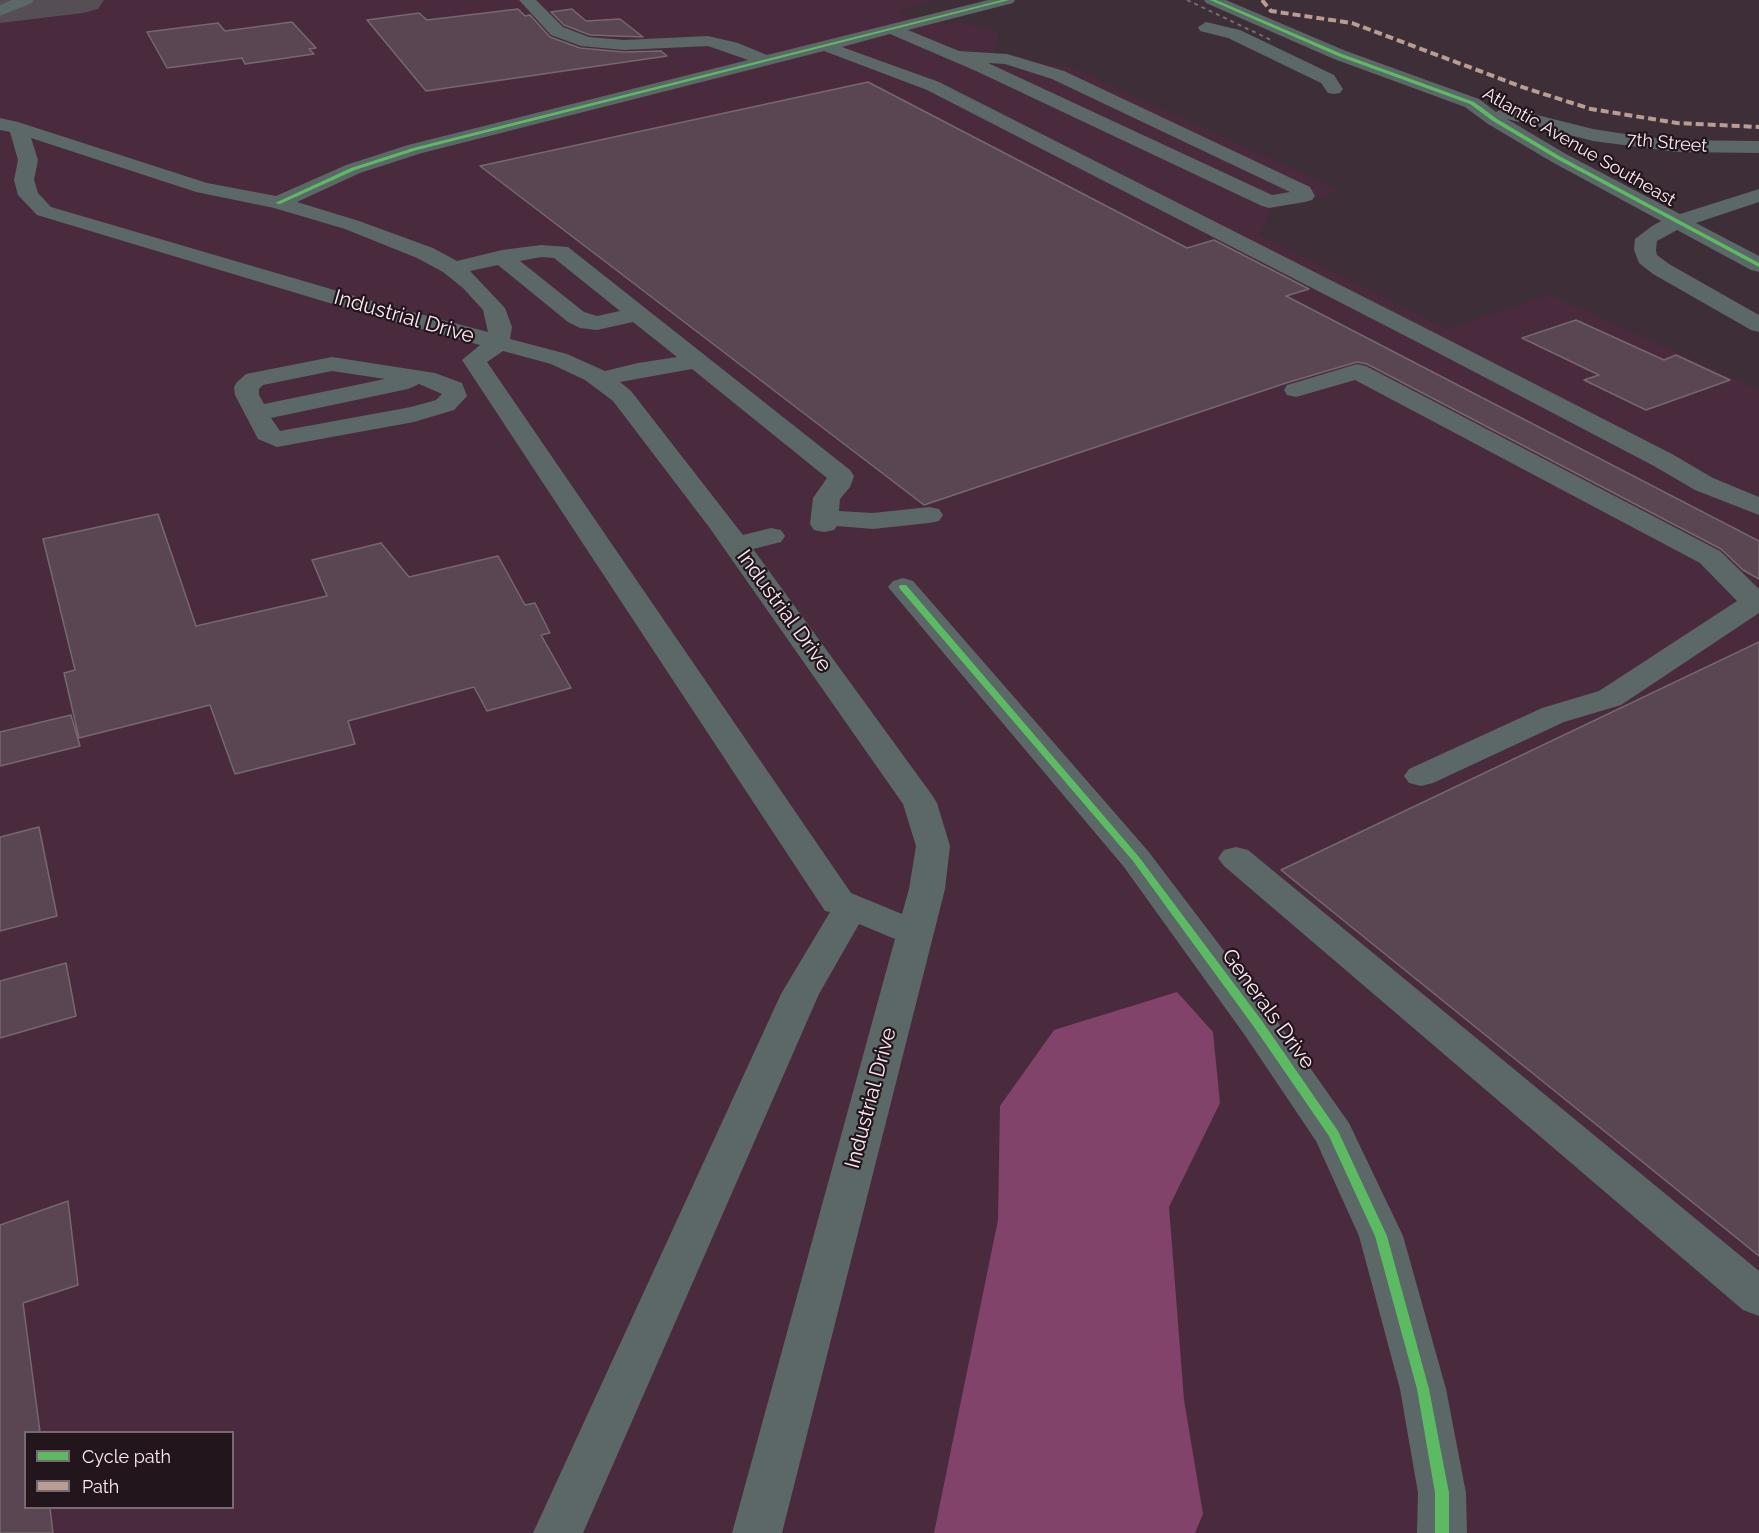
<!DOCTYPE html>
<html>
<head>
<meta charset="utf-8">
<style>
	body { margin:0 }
	#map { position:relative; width:1759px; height:1533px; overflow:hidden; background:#3d2e37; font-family:Raleway,sans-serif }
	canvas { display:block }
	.legend { position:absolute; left:24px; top:1431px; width:210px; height:78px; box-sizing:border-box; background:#22151c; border:2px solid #796a72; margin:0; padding:8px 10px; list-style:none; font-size:18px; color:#fbe9f3 }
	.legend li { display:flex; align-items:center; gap:12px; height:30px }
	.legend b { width:30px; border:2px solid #796a72 }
</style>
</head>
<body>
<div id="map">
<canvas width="1759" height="1533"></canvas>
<ul class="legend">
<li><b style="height:8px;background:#5cba63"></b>Cycle path</li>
<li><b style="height:8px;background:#b99d93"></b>Path</li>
</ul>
</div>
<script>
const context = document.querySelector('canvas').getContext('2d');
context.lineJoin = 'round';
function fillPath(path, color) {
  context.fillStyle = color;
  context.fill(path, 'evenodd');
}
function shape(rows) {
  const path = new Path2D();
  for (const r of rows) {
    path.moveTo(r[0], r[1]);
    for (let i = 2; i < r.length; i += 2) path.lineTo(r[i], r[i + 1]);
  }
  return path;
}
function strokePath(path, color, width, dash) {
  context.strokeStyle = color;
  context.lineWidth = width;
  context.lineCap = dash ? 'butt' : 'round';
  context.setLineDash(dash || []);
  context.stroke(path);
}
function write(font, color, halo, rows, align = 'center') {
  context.font = font + ' Raleway,sans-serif';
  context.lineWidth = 4.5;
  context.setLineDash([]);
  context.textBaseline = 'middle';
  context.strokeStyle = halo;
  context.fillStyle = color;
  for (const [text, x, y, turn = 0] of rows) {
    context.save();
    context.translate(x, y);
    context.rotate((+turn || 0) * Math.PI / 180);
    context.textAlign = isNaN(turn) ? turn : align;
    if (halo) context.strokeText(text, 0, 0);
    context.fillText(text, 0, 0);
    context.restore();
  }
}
const built = shape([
	[0,0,937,0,898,11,924,21,933,20,948,25,959,22,999,32,994,54,1003,53,1080,71,1340,191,1271,210,1260,235,1447,329,1551,295,1759,390,1759,1533,0,1533],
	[26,1432,232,1432,232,1508,26,1508]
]);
const forest = shape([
	[1177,992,1213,1032,1220,1103,1169,1207,1184,1400,1203,1514,1195,1533,934,1533,998,1220,1000,1106,1054,1030]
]);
const taxiway = shape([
	[0,0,104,0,98,9,83,13,0,23,0,0]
]);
const building = shape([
	[518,9,525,16,530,15,550,37,580,48,624,52,661,51,667,56,426,91,367,20,419,13,427,20,518,9],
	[572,9,586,21,620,19,643,37,590,35,564,25,551,12,572,9],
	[292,22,316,48,309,49,314,54,245,64,242,58,167,68,147,32,218,23,225,31,292,22],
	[868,82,1187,248,1214,240,1309,289,1286,296,1759,541,1759,579,1743,570,1721,549,1367,364,1357,362,1286,383,924,505,480,166,868,82],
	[1576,320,1664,360,1676,355,1730,380,1646,410,1584,380,1599,375,1522,338,1576,320],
	[158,514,196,626,327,596,312,560,381,543,409,577,498,556,525,605,535,603,550,633,541,635,571,688,487,711,474,687,348,721,355,744,235,774,210,705,79,738,64,673,75,670,43,539,158,514],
	[1759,642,1759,1256,1281,870,1759,642],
	[71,715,80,746,0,766,0,732,71,715],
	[39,827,57,916,0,931,0,837,39,827],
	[66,963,76,1016,0,1038,0,981,66,963],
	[68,1201,78,1285,23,1303,40,1432,26,1432,26,1508,50,1508,53,1533,0,1533,0,1225,68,1201]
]);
const minor = shape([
	[12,0,34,0,32,3,0,16,0,5,12,0],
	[519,0,536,0,563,27,589,37,624,40,708,36,738,43,767,55,988,0,1015,0,1013,3,908,30,959,51,1007,54,1064,71,1310,187,1315,196,1312,200,1305,202,1269,208,1262,206,976,71,890,34,842,47,939,82,1441,336,1672,454,1713,478,1759,497,1759,515,1695,490,1654,466,1425,346,927,90,824,51,422,153,360,173,297,202,359,221,433,248,457,261,502,250,541,245,568,247,850,470,854,476,850,487,840,499,839,511,873,513,929,507,939,509,943,515,939,521,929,523,873,529,837,526,834,530,824,532,814,530,810,524,813,498,827,478,692,369,620,382,631,391,743,535,771,528,781,530,785,536,781,542,753,549,932,795,937,803,950,846,945,889,782,1533,732,1533,895,939,859,924,819,994,583,1533,533,1533,781,994,830,912,825,911,462,360,480,345,366,314,37,215,18,195,14,180,18,160,10,132,0,130,0,118,18,122,207,183,276,196,346,165,408,145,748,60,708,46,624,50,581,46,551,35,519,0],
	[988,63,1005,64,1052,79,1290,192,1272,195,988,63],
	[31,138,196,192,274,208,345,229,417,258,443,272,463,288,483,310,488,332,382,304,51,207,38,193,34,180,38,160,31,138],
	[541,257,554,258,620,311,597,316,584,312,520,261,541,257],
	[498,265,568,322,580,328,597,330,633,322,677,357,638,363,605,371,567,354,510,339,512,327,505,308,470,271,498,265],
	[503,351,551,364,585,380,613,401,709,527,903,804,916,846,909,889,902,914,851,893,487,362,503,351],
	[1204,0,1226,0,1346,51,1479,99,1496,112,1505,107,1593,129,1638,136,1676,140,1759,141,1759,153,1676,152,1593,141,1507,119,1566,154,1680,214,1759,189,1759,202,1696,223,1759,256,1759,272,1751,270,1677,230,1657,241,1656,250,1657,255,1669,264,1759,315,1759,332,1751,330,1653,274,1639,263,1634,250,1635,239,1652,226,1661,221,1552,162,1488,124,1465,107,1334,59,1206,3,1204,0],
	[1206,22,1240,30,1334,75,1343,89,1340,93,1334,94,1328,93,1321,83,1228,38,1200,31,1198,27,1206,22],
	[332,357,435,373,462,383,467,396,454,410,414,422,277,447,258,439,235,395,234,387,237,382,246,374,332,357],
	[332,371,385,379,264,404,259,395,259,389,263,385,332,371],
	[419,384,442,394,436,400,411,407,280,431,271,418,408,389,419,384],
	[1357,364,1366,366,1720,551,1759,589,1759,613,1621,705,1564,722,1433,783,1421,786,1409,783,1404,776,1409,769,1542,708,1599,691,1737,601,1700,563,1355,380,1296,397,1287,395,1284,390,1287,385,1357,364],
	[903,578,913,581,1148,851,1272,1014,1349,1123,1403,1236,1446,1389,1466,1493,1467,1533,1417,1533,1418,1493,1400,1389,1359,1236,1316,1141,1244,1034,1124,867,893,593,888,587,893,581,903,578],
	[1236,847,1248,850,1759,1271,1759,1316,1743,1310,1224,866,1218,858,1224,850,1236,847]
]);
const rail = shape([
	[1187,0,1273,41]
]);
const quiet = shape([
	[1262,0,1271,11,1352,23,1525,88,1591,109,1677,123,1759,127]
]);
const cycleway = shape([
	[1002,0,1009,0,417,150,355,170,280,204,275,203,351,168,413,148,1002,0],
	[1210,0,1216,0,1342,54,1474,102,1497,119,1561,157,1759,263,1759,267,1557,159,1493,121,1470,104,1338,56,1210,0],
	[900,585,906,585,1139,857,1262,1021,1338,1131,1387,1236,1429,1389,1449,1493,1449,1533,1435,1533,1435,1493,1417,1389,1375,1236,1329,1136,1254,1027,1133,861,900,589,899,587,900,585]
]);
const farStreetnames = [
	["7th Street",1667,143,5],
	["Atlantic Avenue Southeast",1579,147,30]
];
const streetNames = [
	["Industrial Drive",404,317,16],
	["Industrial Drive",784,611,54],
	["Generals Drive",1268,1009,54],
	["Industrial Drive",871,1098,-75]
];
fillPath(built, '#4a2b3e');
fillPath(forest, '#814369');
fillPath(taxiway, '#554e54');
fillPath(building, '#5a4652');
strokePath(building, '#75686f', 1.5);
fillPath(minor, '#5c6767');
strokePath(rail, '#6d6f71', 2, [4, 4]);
strokePath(quiet, '#b99d93', 4, [8, 4]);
fillPath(cycleway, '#5cba63');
write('18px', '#fbe9f3', '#22151c', farStreetnames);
write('21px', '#fbe9f3', '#22151c', streetNames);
</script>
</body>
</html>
